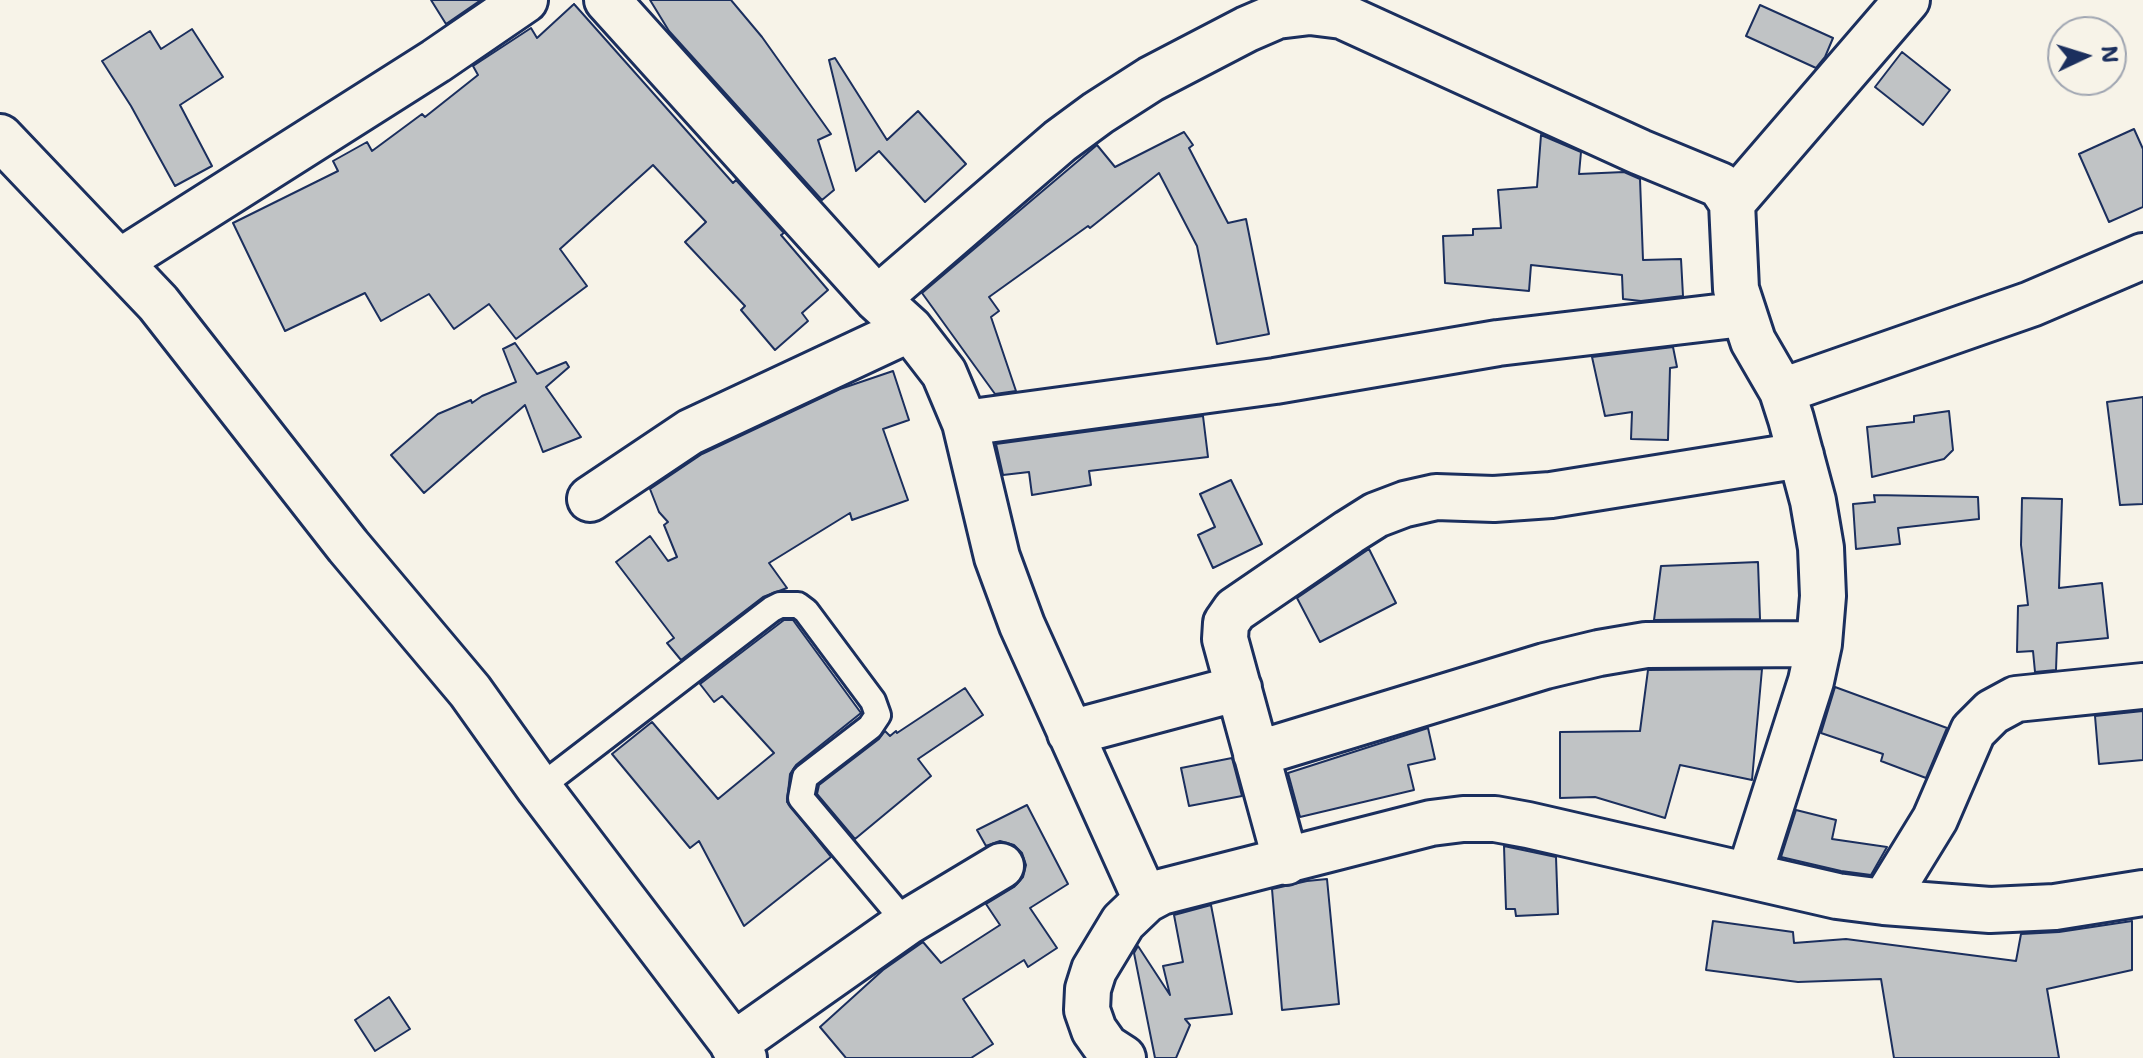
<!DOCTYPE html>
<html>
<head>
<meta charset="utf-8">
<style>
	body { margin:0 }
	#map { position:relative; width:2143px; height:1058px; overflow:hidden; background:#f7f3e8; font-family:"Shantell Sans",sans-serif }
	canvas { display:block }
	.north { position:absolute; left:2047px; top:16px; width:80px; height:80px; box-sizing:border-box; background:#f7f3e8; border:2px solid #9fa5b1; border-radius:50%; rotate:86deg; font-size:22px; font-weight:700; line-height:32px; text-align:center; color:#1b2f5e }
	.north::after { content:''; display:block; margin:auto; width:28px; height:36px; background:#1b2f5e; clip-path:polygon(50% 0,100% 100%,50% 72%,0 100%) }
</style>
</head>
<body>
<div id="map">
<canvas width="2143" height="1058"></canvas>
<div class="north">N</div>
</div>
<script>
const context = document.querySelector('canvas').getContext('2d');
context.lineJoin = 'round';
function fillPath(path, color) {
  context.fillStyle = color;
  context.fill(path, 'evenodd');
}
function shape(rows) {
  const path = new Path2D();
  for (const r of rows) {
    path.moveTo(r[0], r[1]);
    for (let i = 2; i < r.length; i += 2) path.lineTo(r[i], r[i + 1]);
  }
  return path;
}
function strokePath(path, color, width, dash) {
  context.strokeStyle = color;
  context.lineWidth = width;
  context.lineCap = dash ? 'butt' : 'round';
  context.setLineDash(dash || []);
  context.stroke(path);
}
const building = shape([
	[431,0,481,0,446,24,431,0],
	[650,0,731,0,762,37,831,134,818,140,834,190,822,200,669,31,650,0],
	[574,4,733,183,736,180,784,233,781,235,828,290,802,313,808,321,775,350,741,310,745,306,685,242,706,222,653,165,560,249,587,286,516,339,489,304,454,329,429,294,381,321,365,293,285,331,233,223,338,171,333,161,367,142,372,151,422,114,425,117,478,75,473,66,531,28,537,38,574,4],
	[1760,5,1833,38,1825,57,1816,68,1746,36,1760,5],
	[192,29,223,77,180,105,212,166,175,186,131,106,102,61,150,31,161,49,192,29],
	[1902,52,1950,90,1923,125,1875,87,1902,52],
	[835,58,887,140,918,111,966,164,925,202,879,151,856,171,829,60,835,58],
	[2134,129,2143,149,2143,207,2109,222,2079,154,2134,129],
	[1184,132,1193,145,1189,148,1228,223,1246,219,1269,334,1217,344,1197,246,1159,173,1090,228,1088,226,989,297,999,311,991,317,1016,391,995,394,922,293,1097,145,1115,167,1184,132],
	[1541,135,1581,152,1579,174,1624,172,1640,179,1643,260,1681,259,1683,296,1641,301,1623,299,1622,275,1531,265,1529,291,1445,283,1443,236,1473,235,1473,229,1501,228,1498,190,1537,187,1541,135],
	[515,343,537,374,566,362,569,367,546,387,581,437,543,452,525,405,424,493,391,455,438,414,471,400,472,403,482,396,516,382,503,349,515,343],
	[1673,347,1677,367,1670,368,1668,440,1631,439,1632,412,1605,416,1592,357,1673,347],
	[893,371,909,420,883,429,908,500,852,520,850,513,769,563,787,588,763,597,681,660,667,643,674,638,616,562,650,536,668,561,677,557,664,525,668,522,659,512,650,489,702,454,840,389,893,371],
	[2143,397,2143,504,2120,505,2107,402,2143,397],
	[1949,411,1953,450,1944,459,1872,477,1867,427,1914,422,1914,416,1949,411],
	[1203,416,1208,457,1089,471,1091,485,1032,495,1029,472,1003,475,996,444,1203,416],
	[1231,480,1262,544,1213,568,1198,535,1215,527,1200,494,1231,480],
	[1874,495,1978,497,1979,519,1898,528,1900,544,1856,549,1853,504,1875,502,1874,495],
	[2022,498,2062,499,2059,588,2102,583,2108,638,2057,643,2056,670,2035,672,2033,651,2017,652,2018,606,2028,605,2021,545,2022,498],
	[1369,549,1396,603,1320,642,1297,598,1369,549],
	[1758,562,1760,619,1654,620,1661,566,1758,562],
	[784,620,793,620,861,713,796,765,790,774,787,802,831,857,744,926,699,841,690,848,612,754,652,722,718,799,774,753,722,696,714,702,700,684,784,620],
	[1762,669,1752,780,1680,765,1665,818,1595,797,1560,798,1560,732,1640,731,1648,670,1762,669],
	[1835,687,1947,728,1926,778,1881,761,1883,754,1821,733,1835,687],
	[965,688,983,715,918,759,931,776,855,839,817,794,819,785,879,739,885,731,890,736,896,731,897,733,965,688],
	[2143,711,2143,760,2099,764,2095,716,2143,711],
	[1428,728,1435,759,1408,765,1414,790,1300,817,1288,773,1428,728],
	[1232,758,1242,796,1189,806,1181,768,1232,758],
	[1027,805,1068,884,1030,908,1057,948,1028,967,1024,960,963,999,993,1044,971,1058,846,1058,820,1027,883,970,923,942,941,963,1000,925,986,904,1014,887,1023,877,1026,865,1022,853,1014,845,1000,841,986,846,977,830,1027,805],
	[1796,810,1836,820,1832,839,1887,847,1871,875,1841,871,1781,857,1796,810],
	[1504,846,1556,857,1558,914,1516,916,1515,909,1506,909,1504,846],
	[1327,879,1339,1004,1282,1010,1272,889,1307,881,1327,879],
	[1211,905,1232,1014,1185,1019,1190,1025,1176,1058,1155,1058,1134,953,1138,946,1170,995,1163,966,1183,962,1174,915,1211,905],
	[1713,921,1793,932,1794,943,1846,939,2016,961,2021,934,2059,932,2132,921,2132,970,2047,989,2059,1058,1894,1058,1881,979,1798,982,1706,970,1713,921],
	[389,997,410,1029,375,1051,355,1020,389,997]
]);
const lane = shape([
	[539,788,772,609,780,605,798,605,806,611,873,701,878,715,870,727,805,777,801,798,906,923]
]);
const street = shape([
	[607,0,877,299,910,329,944,373,965,423,997,557,1022,625,1146,900],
	[0,137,158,303,348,546,470,691,539,788,744,1058],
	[1732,203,1907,0],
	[119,262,436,61,525,0],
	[877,299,1060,141,1098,113,1151,79,1247,29,1277,16,1310,12,1342,16,1640,152,1720,185,1732,203,1736,289,1753,341,1782,391,1791,419,1813,501,1821,548,1823,596,1819,644,1811,681,1749,875],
	[1782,391,2031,304,2143,256],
	[965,423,1275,381,1498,343,1743,314],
	[590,499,690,432,910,329],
	[1070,733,1239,688],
	[1256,754,1545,666,1599,653,1646,645,1819,644],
	[1286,862,1225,639,1226,623,1235,610,1349,532,1376,515,1405,504,1436,497,1494,499,1551,495,1801,455],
	[1884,902,1935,819,1973,731,1992,712,2016,699,2143,686],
	[733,1045,906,923,1001,866],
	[1123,1058,1106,1047,1094,1030,1087,1010,1088,989,1094,970,1123,922,1146,900,1161,892,1431,823,1463,819,1495,819,1528,825,1837,896,1884,902,1990,910,2055,907,2143,893]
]);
fillPath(building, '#c0c3c5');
strokePath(building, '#1b2f5e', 2);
strokePath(lane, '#1b2f5e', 30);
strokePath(street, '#1b2f5e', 50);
strokePath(lane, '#f7f3e8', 24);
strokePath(street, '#f7f3e8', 44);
</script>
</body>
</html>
